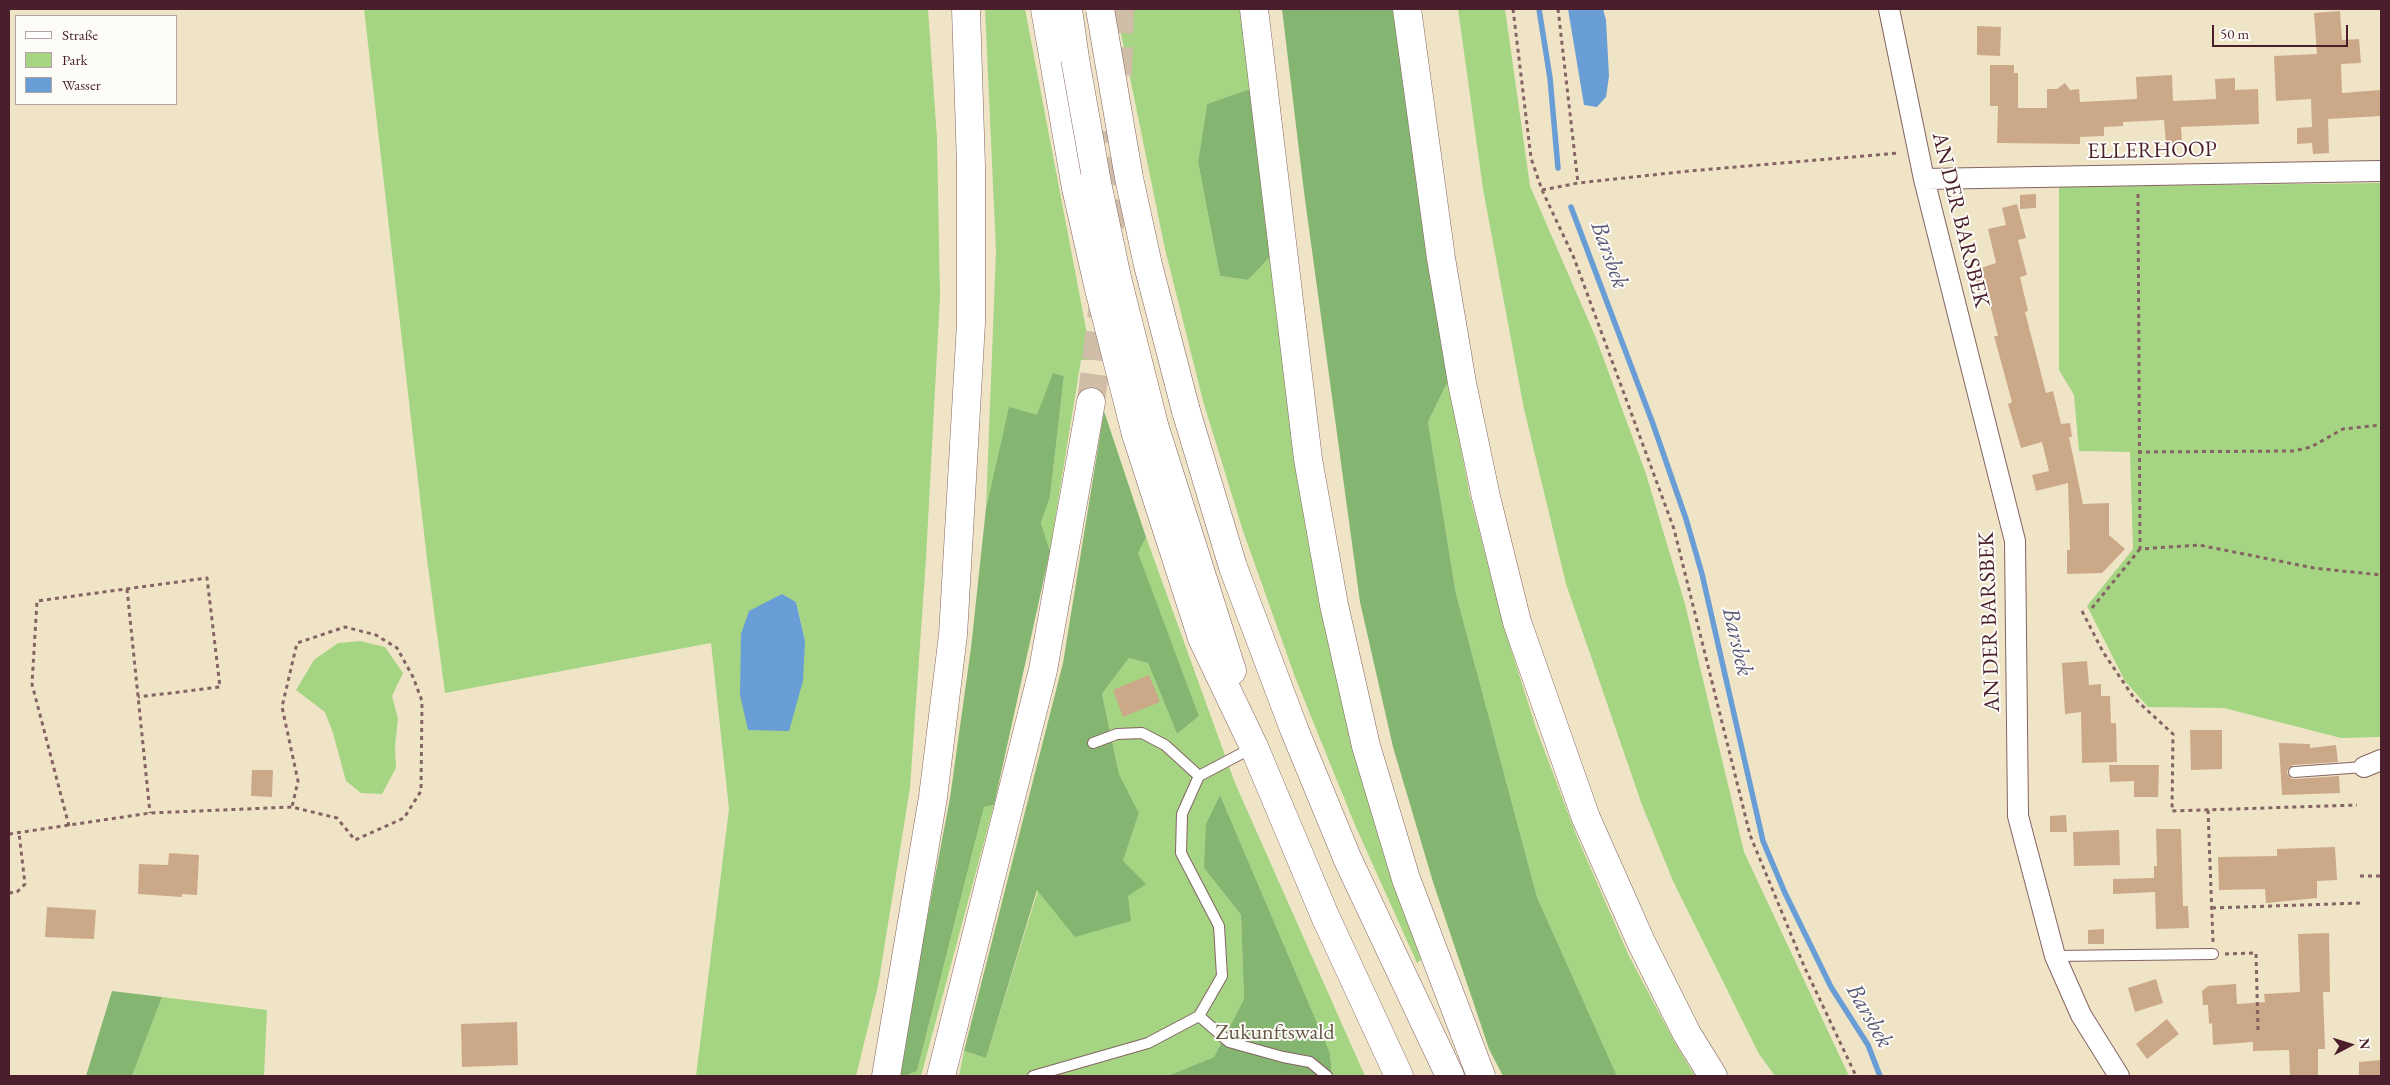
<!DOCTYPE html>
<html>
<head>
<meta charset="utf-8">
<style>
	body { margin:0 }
	#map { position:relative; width:2390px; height:1085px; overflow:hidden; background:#f0e4c7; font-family:"EB Garamond",serif }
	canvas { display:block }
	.frame { position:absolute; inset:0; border:10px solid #4a1f2b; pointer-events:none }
	.legend { position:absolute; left:15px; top:15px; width:162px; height:90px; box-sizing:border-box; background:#fdfcf7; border:1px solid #b5a4a5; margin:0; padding:6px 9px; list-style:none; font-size:15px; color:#4a1f2b }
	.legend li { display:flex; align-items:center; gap:10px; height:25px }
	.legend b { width:25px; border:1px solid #b5a4a5 }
	.north { position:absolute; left:2325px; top:1020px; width:50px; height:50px; -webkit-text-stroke:4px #fdfcf7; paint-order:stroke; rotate:85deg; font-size:14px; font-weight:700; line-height:20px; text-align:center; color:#4a1f2b }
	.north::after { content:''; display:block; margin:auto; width:18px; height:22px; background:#4a1f2b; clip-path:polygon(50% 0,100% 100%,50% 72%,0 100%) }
	.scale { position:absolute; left:2212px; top:25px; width:136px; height:22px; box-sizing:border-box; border:2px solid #4a1f2b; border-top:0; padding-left:6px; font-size:15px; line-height:18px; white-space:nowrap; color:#4a1f2b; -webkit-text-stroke:4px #fdfcf7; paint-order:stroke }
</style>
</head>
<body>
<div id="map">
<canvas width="2390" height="1085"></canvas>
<div class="frame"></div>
<ul class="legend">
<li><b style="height:6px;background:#fff"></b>Straße</li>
<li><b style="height:14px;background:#a5d583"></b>Park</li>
<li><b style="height:14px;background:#699dd5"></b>Wasser</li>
</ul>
<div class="north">N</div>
<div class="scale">50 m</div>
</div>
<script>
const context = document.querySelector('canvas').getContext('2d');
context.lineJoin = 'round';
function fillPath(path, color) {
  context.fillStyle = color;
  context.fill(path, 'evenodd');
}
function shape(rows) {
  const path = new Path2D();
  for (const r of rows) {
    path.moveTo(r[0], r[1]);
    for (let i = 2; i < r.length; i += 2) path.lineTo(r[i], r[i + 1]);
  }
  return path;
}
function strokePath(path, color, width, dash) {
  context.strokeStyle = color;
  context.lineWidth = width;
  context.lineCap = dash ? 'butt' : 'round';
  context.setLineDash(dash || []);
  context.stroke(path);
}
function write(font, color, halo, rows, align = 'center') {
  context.font = font + ' "EB Garamond",serif';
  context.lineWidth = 4;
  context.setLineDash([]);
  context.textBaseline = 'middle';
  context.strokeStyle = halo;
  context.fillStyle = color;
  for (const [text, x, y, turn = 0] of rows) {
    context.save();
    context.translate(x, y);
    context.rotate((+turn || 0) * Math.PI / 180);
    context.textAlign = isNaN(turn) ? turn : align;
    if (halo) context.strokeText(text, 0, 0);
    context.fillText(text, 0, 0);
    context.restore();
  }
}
const green = shape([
	[364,9,928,9,937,138,940,296,926,559,910,788,878,986,856,1076,696,1076,729,809,711,643,445,693,427,559],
	[782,594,796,602,805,641],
	[985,9,1025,9,1092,360,1081,360,1050,551,1041,523,1050,497,1064,376,1053,374,1037,416,1009,408,986,508,996,251],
	[1116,9,1240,9,1250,89,1207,104,1198,162,1220,276,1248,280,1270,257,1298,463,1367,789,1421,960,1417,963,1355,825,1295,677,1243,531,1203,401,1165,249],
	[1458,9,1505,9,1530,186,1596,338,1646,474,1685,604,1744,852,1849,1076,1775,1076,1759,1054,1673,881,1642,805,1566,584,1524,409,1483,189],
	[2381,183,2381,737,2341,738,2224,708,2148,707,2125,681,2087,606,2133,549,2130,452,2079,451,2074,395,2059,370,2059,187],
	[1448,381,1470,496,1505,630,1536,728,1577,837,1629,956,1675,1043,1695,1076,1617,1076,1537,897,1456,594,1428,422],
	[1146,537,1235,783,1365,1076,1332,1076,1330,1053,1220,795,1204,868,1241,915,1244,999,1214,1057,1167,1076,959,1076,964,1051,986,1058,1038,890,1123,861,1139,813,1119,774,1102,694,1129,658,1148,663,1177,734,1199,716,1137,552],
	[360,641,385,647,403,673,392,696,398,719,395,746,396,768,382,794,361,793,346,781,333,733,325,712,296,690,314,660,338,643],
	[994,805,921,1076,905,1076,917,1071,984,807],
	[162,997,267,1010,264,1076,132,1076]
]);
const forest = shape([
	[1282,9,1395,9,1448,381,1428,422,1456,594,1537,897,1617,1076,1503,1076,1489,1049,1433,882,1393,747,1360,602,1304,192],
	[1250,89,1270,257,1248,280,1220,276,1198,162,1207,104],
	[1053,373,1064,376,1050,497,1041,523,1050,551,994,805,984,807,917,1071,905,1076,897,1076,950,798,971,648,986,508,1009,407,1037,415],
	[1104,411,1146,537,1138,553,1199,716,1177,734,1148,663,1129,658,1102,694,1119,774,1139,813,1123,861,1146,884,1128,896,1131,921,1075,937,1037,890,986,1058,964,1051,1063,663],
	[1220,795,1330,1053,1332,1076,1167,1076,1214,1057,1244,999,1241,915,1204,868,1206,824],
	[112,991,162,997,132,1076,86,1076]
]);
const water = shape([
	[1568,9,1603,9,1606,20,1609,76,1606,97,1597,107,1584,105],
	[782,594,796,602,805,641,803,681,789,731,748,730,740,695,741,634,749,611]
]);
const stream = shape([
	[1539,9,1550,78,1558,168],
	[1571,207,1653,424,1686,519,1702,574,1763,841,1785,893,1831,987,1868,1045,1880,1076]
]);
const building = shape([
	[2340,11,2342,40,2359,39,2361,63,2341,64,2342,93,2380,90,2381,116,2328,119,2329,153,2313,154,2312,143,2297,144,2297,128,2312,127,2311,99,2276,101,2274,56,2317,54,2314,13],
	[1977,26,2001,27,2000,56,1977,55],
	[1990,65,2014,65,2014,73,2018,73,2018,108,2047,108,2047,89,2057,89,2065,83,2070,90,2079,89,2080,102,2137,99,2136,77,2172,75,2173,101,2216,99,2215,79,2235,78,2235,90,2258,89,2259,124,2181,127,2182,143,2166,144,2164,120,2123,122,2123,126,2104,127,2104,136,2080,137,2080,144,1997,143,1998,106,1990,106],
	[2036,194,2036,208,2020,209,2020,195],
	[2017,204,2026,238,2018,240,2027,275,2020,277,2028,311,2025,312,2046,393,2053,391,2061,424,2070,423,2072,437,2069,437,2083,504,2109,503,2109,535,2125,549,2102,573,2067,574,2067,550,2070,550,2068,483,2036,491,2032,475,2049,471,2042,442,2021,448,2008,404,2012,402,1994,336,1998,336,1985,285,1977,286,1972,271,1996,263,1988,229,2006,225,2002,208],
	[2087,661,2089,685,2101,684,2101,696,2110,696,2111,723,2116,723,2117,762,2082,763,2081,712,2065,714,2062,663],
	[1149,675,1160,702,1123,717,1113,690],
	[2190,730,2222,730,2222,769,2191,770],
	[2279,743,2310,744,2310,748,2336,745,2338,762,2293,765,2288,769,2287,773,2291,778,2294,779,2339,776,2340,793,2282,795],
	[2109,765,2159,765,2158,797,2134,797,2134,781,2110,782],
	[252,770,273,770,272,797,251,796],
	[2066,815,2067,832,2050,832,2050,816],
	[2156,829,2181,829,2183,906,2188,906,2189,928,2156,929,2155,892,2113,894,2113,879,2154,878,2154,866,2157,866],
	[2119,830,2120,865,2074,866,2073,832],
	[2335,847,2337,880,2317,881,2317,898,2266,903,2265,889,2219,890,2218,857,2277,856,2277,849],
	[169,853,199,855,197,895,182,894,182,897,138,894,139,864,168,865],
	[47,907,96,910,94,939,45,937],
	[2104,929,2104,944,2088,944,2088,930],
	[2329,933,2330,992,2323,992,2325,1049,2318,1049,2318,1076,2290,1076,2289,1050,2253,1051,2253,1042,2213,1045,2212,1023,2209,1024,2208,1005,2203,1005,2202,991,2208,986,2236,984,2237,1004,2265,1002,2264,994,2300,992,2298,934],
	[2156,979,2163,1003,2135,1012,2128,988],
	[2167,1019,2179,1034,2147,1059,2136,1044],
	[517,1022,518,1065,462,1067,461,1024],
	[2381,1060,2381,1076,2359,1076,2359,1062]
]);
const motorwayTunnel = shape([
	[1118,75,1120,9],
	[1110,227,1116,132],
	[1091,402,1103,304]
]);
const path = shape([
	[1513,9,1531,158,1542,190,1574,258,1674,529,1750,835,1804,966,1856,1076],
	[1558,9,1578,183],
	[1542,190,1578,183,1689,171,1899,153],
	[2138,194,2140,549,2199,545,2314,568,2381,575],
	[2138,452,2293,451,2311,447,2343,429,2381,425],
	[127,589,150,813],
	[2092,608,2140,549],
	[2082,611,2103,652,2134,698,2173,734,2172,811,2357,805],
	[2208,810,2213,942],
	[69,826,32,684,37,601,207,578,220,687,138,697],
	[9,834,150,813,292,807,337,818,355,840,404,818,421,791,422,701,413,677,397,648,376,635,345,627,297,643,282,707,298,781,292,807],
	[2360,876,2381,876],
	[9,893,17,892,25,884,19,833],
	[2212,908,2362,903],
	[2225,954,2256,953,2258,1030]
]);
const service = shape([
	[1093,743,1117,734,1142,733,1165,745,1199,776],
	[2294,772,2364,767],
	[2055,956,2213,954],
	[1199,1016,1222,976,1219,926,1181,853,1182,814,1199,776,1252,748],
	[1033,1076,1148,1043,1199,1016,1229,1042,1283,1057,1310,1062,1327,1076]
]);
const minor = shape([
	[1889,9,1924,179,2015,541,2018,816,2055,956,2081,1015,2119,1076],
	[1924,179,2381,171],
	[2364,767,2381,760]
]);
const secondary = shape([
	[1407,9,1441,258,1462,383,1486,497,1517,622,1586,818,1641,942,1687,1034,1713,1076]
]);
const motorway = shape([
	[1045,9,1076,188],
	[1068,9,1075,59],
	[1254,9,1308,459,1334,605,1366,746,1406,879,1481,1076],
	[1186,411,1233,567,1294,729,1348,860,1450,1076],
	[1154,425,1232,671],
	[1136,434,1202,638,1254,747,1325,916,1399,1076],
	[886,1076,933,797,953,635,971,323,971,166,966,9],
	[941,1076,1043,670,1091,402]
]);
const motorwayBridge = shape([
	[1100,9,1129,178,1148,265,1186,411],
	[1075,59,1097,183,1117,278,1154,425],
	[1076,188,1098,285,1136,434]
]);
const streetNames = [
	["ELLERHOOP",2152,151,-1],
	["AN DER BARSBEK",1960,220,76],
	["AN DER BARSBEK",1990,622,-92]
];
const parkNames = [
	["Zukunftswald",1275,1033]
];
const waterNames = [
	["Barsbek",1609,255,70],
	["Barsbek",1737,642,77],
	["Barsbek",1869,1016,60]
];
fillPath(green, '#a5d583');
fillPath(forest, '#84b671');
fillPath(water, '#699dd5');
strokePath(stream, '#699dd5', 5.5);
fillPath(building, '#cba988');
strokePath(motorwayTunnel, '#cfbda8', 28, [28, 14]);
strokePath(service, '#846462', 12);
strokePath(minor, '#846462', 22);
strokePath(secondary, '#846462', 29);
strokePath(motorway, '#846462', 29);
strokePath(path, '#846462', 3, [4, 4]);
strokePath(service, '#fff', 10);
strokePath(minor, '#fff', 20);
strokePath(secondary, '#fff', 28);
strokePath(motorway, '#fff', 28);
strokePath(motorwayBridge, '#846462', 29, []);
strokePath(motorwayBridge, '#fff', 28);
write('22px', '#4a1f2b', '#fdfcf7', streetNames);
write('22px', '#655645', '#fdfcf7', parkNames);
write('italic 24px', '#585877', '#fdfcf7', waterNames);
</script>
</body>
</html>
